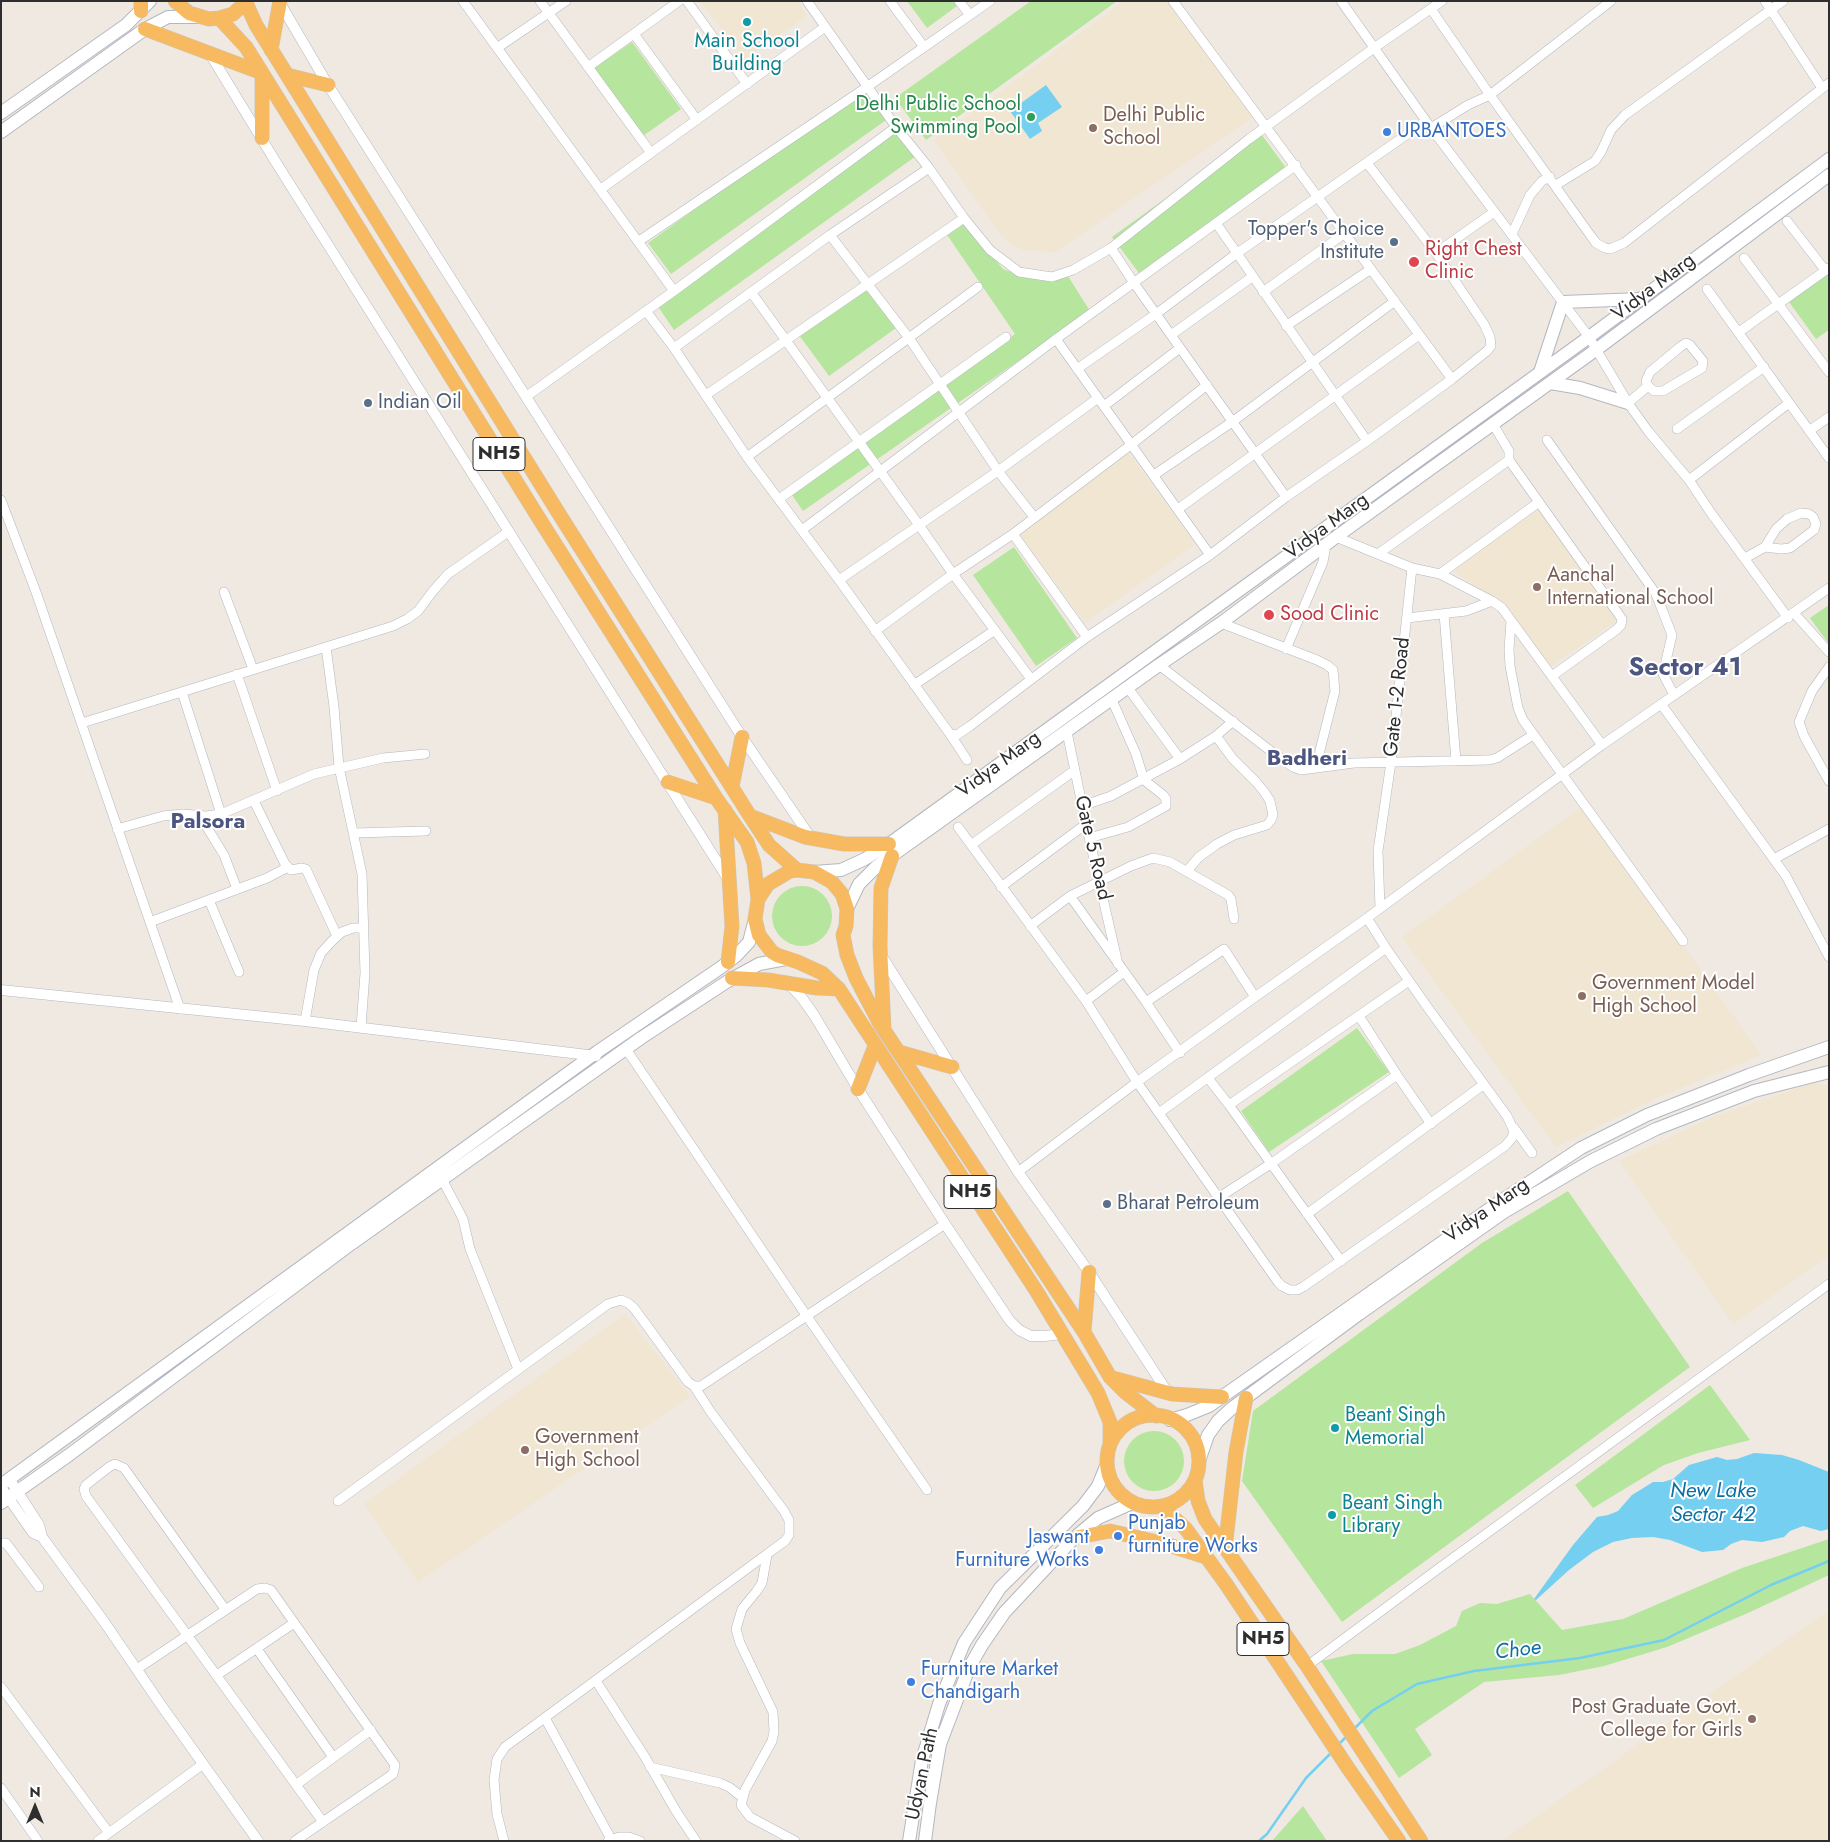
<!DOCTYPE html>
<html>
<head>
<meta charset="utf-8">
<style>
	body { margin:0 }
	#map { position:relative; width:1830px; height:1842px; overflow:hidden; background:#efe9e1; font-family:Jost,sans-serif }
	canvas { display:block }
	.frame { position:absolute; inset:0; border:2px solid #2e2e2e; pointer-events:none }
	.north { position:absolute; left:10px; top:1782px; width:50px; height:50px; -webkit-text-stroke:4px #fff; paint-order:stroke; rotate:0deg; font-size:14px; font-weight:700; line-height:20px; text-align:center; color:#2e2e2e }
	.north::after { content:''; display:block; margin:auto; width:18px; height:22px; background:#2e2e2e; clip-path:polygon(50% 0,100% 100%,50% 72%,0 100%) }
</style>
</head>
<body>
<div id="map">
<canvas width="1830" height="1842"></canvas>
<div class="frame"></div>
<div class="north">N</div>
</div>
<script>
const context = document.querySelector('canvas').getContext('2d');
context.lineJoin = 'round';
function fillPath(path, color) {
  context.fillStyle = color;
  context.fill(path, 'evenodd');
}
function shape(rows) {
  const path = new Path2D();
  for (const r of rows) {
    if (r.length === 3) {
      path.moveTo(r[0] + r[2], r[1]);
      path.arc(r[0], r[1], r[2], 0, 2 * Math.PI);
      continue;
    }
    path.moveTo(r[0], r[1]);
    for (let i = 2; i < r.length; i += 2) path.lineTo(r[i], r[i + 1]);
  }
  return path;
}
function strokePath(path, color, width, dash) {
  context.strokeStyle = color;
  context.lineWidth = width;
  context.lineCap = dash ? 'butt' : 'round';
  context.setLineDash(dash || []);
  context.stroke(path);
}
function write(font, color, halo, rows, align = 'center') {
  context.font = font + ' Jost,sans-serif';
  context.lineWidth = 4;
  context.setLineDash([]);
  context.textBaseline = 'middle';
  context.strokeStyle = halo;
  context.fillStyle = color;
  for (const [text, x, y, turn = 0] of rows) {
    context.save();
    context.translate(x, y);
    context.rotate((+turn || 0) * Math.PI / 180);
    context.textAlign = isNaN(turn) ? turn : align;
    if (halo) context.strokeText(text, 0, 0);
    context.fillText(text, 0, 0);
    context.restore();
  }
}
const education = shape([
	[700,1,797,1,807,16,745,59],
	[1124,1,1168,1,1253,117,1055,252,1023,250,1009,243,997,230,934,140],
	[1128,452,1195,544,1085,623,1018,532],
	[1540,508,1621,618,1550,667,1498,604,1453,570],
	[1584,805,1761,1055,1652,1100,1556,1147,1402,937],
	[1815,1082,1829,1087,1829,1255,1733,1324,1619,1161,1713,1117],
	[625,1314,690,1396,418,1582,364,1504],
	[1829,1610,1829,1841,1502,1841,1520,1828]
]);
const green = shape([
	[907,1,959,1,961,3,927,28],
	[1031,1,1117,1,926,140,895,98],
	[632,42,681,109,643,136,594,68],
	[863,88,886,120,671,274,648,243],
	[898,131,916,156,674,330,657,305],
	[1259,131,1286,168,1139,273,1112,237],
	[961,218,1003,269,1024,277,1066,273,1090,311,803,511,792,495,1015,334,943,229],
	[1829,273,1829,330,1816,339,1789,302],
	[867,288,896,328,829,376,799,335],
	[1014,547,1077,638,1036,666,973,575],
	[1829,605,1829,644,1810,618],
	[802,916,30],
	[1357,1028,1389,1072,1269,1152,1241,1111],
	[1568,1191,1690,1367,1342,1622,1242,1481,1253,1411,1482,1243],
	[1710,1385,1750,1440,1698,1453,1664,1465,1593,1508,1575,1485],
	[1154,1461,30],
	[1829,1539,1829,1575,1748,1613,1667,1647,1604,1666,1559,1675,1484,1682,1415,1729,1432,1755,1399,1778,1321,1661,1353,1654,1395,1654,1420,1645,1456,1626,1462,1611,1480,1603,1497,1604,1530,1594,1562,1630,1623,1619,1742,1568],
	[1303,1806,1327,1841,1272,1841]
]);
const water = shape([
	[1046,85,1062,107,1038,123,1042,131,1030,139,1010,111],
	[1754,1453,1782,1455,1799,1460,1829,1472,1829,1529,1821,1531,1803,1526,1790,1531,1784,1537,1762,1542,1742,1540,1731,1544,1723,1550,1702,1552,1670,1540,1653,1537,1632,1538,1613,1542,1593,1552,1569,1570,1536,1600,1534,1599,1573,1545,1597,1517,1608,1515,1618,1511,1632,1495,1653,1482,1663,1482,1673,1479,1689,1465,1717,1457,1727,1460,1737,1459]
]);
const stream = shape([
	[1353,1730,1372,1711,1417,1684,1474,1671,1580,1658,1664,1640,1771,1585,1829,1561],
	[1339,1744,1347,1736],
	[1259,1841,1267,1834,1306,1778,1332,1752]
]);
const minor = shape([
	[463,1,674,291],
	[540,1,651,153],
	[687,1,747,84],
	[807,1,896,127,929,168,964,218,990,250,1019,272,1052,277,1073,270,1111,248,1249,139,1374,48,1442,1],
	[890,1,924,47],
	[959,1,970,15],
	[1173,1,1452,379,1487,351,1491,346,1490,337,1484,324,1436,253,1367,163],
	[1341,1,1431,128,1589,337,1628,403,1648,431,1689,480,1711,513,1788,618],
	[1765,1,1822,88],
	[1431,9,1490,95,1588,232,1596,243,1605,248,1610,249,1624,243,1829,83],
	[634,34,697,120],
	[497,48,566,1],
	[588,67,679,1],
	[1431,128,1468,105,1490,95,1611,1],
	[1556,185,1595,161,1601,152,1611,130,1625,115,1783,1],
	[601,189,825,27],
	[1787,221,1825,270],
	[1216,223,1367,441],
	[1512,234,1530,195,1542,181,1550,177],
	[830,235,909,338,998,471,1034,517],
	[639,241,867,87,990,1],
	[1111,248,1134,283,1286,497],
	[1436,253,1494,212],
	[1744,258,1829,372],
	[1707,289,1829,458],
	[751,292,919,525,953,574,1031,679],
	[1263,292,1345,233],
	[646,311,674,348,747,457,839,580,950,734,957,735,970,726,1087,637,1210,555,1286,497,1367,441,1452,379],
	[1286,326,1371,269],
	[1739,332,1829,268],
	[1171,335,1252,277],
	[1056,339,1210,555],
	[674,348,830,235,929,168],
	[1077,369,1156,314,1236,254,1426,121],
	[706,395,964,218],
	[527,396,674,291,896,127],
	[1628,403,1648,386,1646,381,1650,372,1680,347,1686,343,1690,345,1703,361,1702,368,1663,391,1654,391,1648,386],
	[1104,406,1180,348],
	[1493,424,1509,451,1509,460,1622,619,1621,625,1616,630,1552,676],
	[1677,429,1764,367],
	[1809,431,1829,417],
	[1547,440,1656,594,1672,635,1663,674,1674,695],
	[747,457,978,287],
	[1154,475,1232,422,1395,301],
	[1689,480,1789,403],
	[779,499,1006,337],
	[1,500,36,592,180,1009],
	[1178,509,1419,335],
	[802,530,1056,339,1296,165],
	[1013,534,1087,637],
	[1336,537,1412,568,1391,762,1378,851,1380,908],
	[1378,554,1509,460],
	[1745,558,1765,547,1776,529,1787,519,1801,513,1809,514,1813,517,1816,524,1814,530,1790,548,1781,549,1765,547],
	[1412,568,1440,574,1492,601,1502,608,1602,745],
	[1440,574,1539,502],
	[839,580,998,471,1098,398],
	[224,592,253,669],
	[1794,613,1829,652],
	[1444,614,1456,761],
	[1407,618,1466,611,1492,601],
	[1511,621,1509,650,1510,666,1518,708,1523,720,1683,941],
	[1221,623,1317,660,1327,665,1333,670,1335,691,1320,750,1318,768],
	[875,631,953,574,1013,534,1132,444,1207,385],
	[326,647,334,707,339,767,362,874,365,973,361,1027],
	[1286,649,1323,562,1326,545],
	[1159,665,1272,752,1293,767,1301,770,1354,763,1489,760,1497,758,1533,735],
	[1829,667,1812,691,1799,722,1804,736,1829,781],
	[237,674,277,791],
	[914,685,995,630],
	[1128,688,1180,759],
	[182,692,221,814],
	[1661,704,1786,876,1829,957],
	[82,723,326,647,393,626,407,619,418,611,433,591,448,574,508,532],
	[1067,732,1086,824,1118,964],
	[950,734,967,760],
	[254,801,285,864,291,870,302,868,306,869,337,936],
	[1082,806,1111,796,1180,759,1216,736,1233,721],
	[200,816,224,855,237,889],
	[958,827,1086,1001,1137,1082,1278,1282,1282,1286,1290,1290,1297,1290,1303,1287,1505,1146,1512,1138,1514,1131,1507,1116,1428,1008,1386,948,1367,918],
	[117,829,163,816,182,814,206,816,221,814,314,774,383,758,425,754],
	[354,833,426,831],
	[1089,838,1128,827,1166,806,1166,799,1163,795,1144,780,1136,754,1112,700],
	[971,845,1075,770],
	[1774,859,1829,829],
	[1187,871,1199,857,1217,844,1234,835,1267,825,1271,820,1273,815,1270,801,1265,793,1257,783,1233,759,1216,736],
	[1001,887,1086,824],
	[1070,896,1146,1002,1180,1053],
	[209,900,239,972],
	[150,922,267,878,288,867],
	[1030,926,1070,896,1131,866,1153,858,1170,862,1228,895,1231,899,1234,919],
	[1086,1001,1124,972],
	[1146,1002,1224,949,1255,997],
	[1359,1016,1397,1075],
	[305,1021,314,970,321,953,332,941,342,932,353,928,364,928],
	[626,1049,806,1315,927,1490],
	[1208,1078,1229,1105],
	[1159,1113,1386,948],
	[1514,1128,1532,1153],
	[1018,1172,1137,1082,1255,997,1367,918,1602,745,1829,588],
	[442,1179,463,1219,470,1249,518,1369],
	[1218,1198,1272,1163,1397,1075,1431,1124],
	[1307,1214,1483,1085],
	[1341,1261,1229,1105,1409,981],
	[338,1501,608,1304,621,1300,628,1303,634,1308,688,1382,694,1386,701,1386,945,1224],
	[1,1543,6,1543,39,1587],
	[767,1555,762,1583,756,1592,742,1609,736,1629,740,1643,773,1712,774,1732,772,1741,745,1790,741,1805,750,1817,795,1841],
	[225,1609,124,1468,115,1464,109,1467,86,1485,84,1489,86,1496,323,1822],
	[257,1649,333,1757],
	[1307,1666,1442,1566,1829,1284],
	[137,1669,257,1589,265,1588,271,1590,395,1765,393,1774,295,1841],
	[217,1675,294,1623],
	[596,1681,645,1757,676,1811,696,1841],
	[1,1687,109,1833],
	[545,1718,611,1839],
	[650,1767,720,1783,729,1787,742,1797],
	[297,1784,371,1730],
	[1,1788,38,1841],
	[98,1841,203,1764],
	[504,1841,497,1814,494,1780,497,1759,505,1747,763,1557,785,1541,789,1535,789,1520,784,1511,710,1411,694,1386],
	[608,1841,619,1837,629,1837,640,1841]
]);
const tertiary = shape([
	[280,3,328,85,742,737,811,838],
	[210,54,277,164,728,879],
	[881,955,1018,1172,1089,1272,1168,1393],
	[788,983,802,998,814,1015,858,1089,945,1224,1010,1321,1019,1330,1031,1336,1045,1336,1062,1334],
	[1,990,305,1021,596,1056],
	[10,1480,39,1525,42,1537,105,1623,161,1705,258,1841],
	[1,1487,33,1533,42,1537]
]);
const secondary = shape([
	[1,113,126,25,150,1],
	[1,132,145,29,168,17,200,17],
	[1540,372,1563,302,1640,299],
	[1550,383,1580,388,1628,403],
	[814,872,841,870,865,859,889,844,1589,337,1829,159],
	[847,909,859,884,876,867,1159,665,1221,623,1336,537,1597,349,1829,175],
	[1170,1420,1187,1415,1209,1406,1498,1203,1581,1148,1647,1115,1749,1075,1829,1047],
	[1199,1461,1208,1435,1218,1421,1232,1408,1359,1314,1504,1212,1591,1161,1656,1129,1754,1091,1829,1072],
	[1,1485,597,1052,720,968,736,956,749,942,755,919],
	[1,1503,69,1455,351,1244,641,1038,728,981,759,964,786,959],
	[909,1841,922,1760,939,1704,964,1643,1000,1588,1083,1506,1098,1486,1107,1464],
	[925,1841,930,1803,940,1744,969,1668,982,1645,1004,1613,1074,1538,1098,1518,1132,1503]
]);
const trunk = shape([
	[141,1,141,11],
	[175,1,189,13,209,19,219,18,233,14,247,1],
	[246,3,256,25,561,517,750,816,769,845,797,870],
	[219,18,246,47,540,520,716,798,747,842,754,863,758,899,755,919,759,935,772,952,777,955,798,962,822,973,839,989,1037,1292,1098,1393,1110,1422,1110,1444],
	[145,29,262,73,262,138],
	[271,50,280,1],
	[287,75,328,85],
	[668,782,716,798],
	[732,787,742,737],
	[725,810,732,926,728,962],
	[750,816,805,837,844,844,889,844],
	[758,899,768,884,790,871,797,870,814,872,832,882,842,894,847,909,846,926,843,935,847,955,856,978,880,1024,1084,1332,1110,1377,1125,1392,1156,1416],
	[732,978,768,980,817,988,839,989],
	[884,1028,880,946,881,888,892,856],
	[899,1052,952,1067],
	[858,1089,875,1046],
	[1084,1332,1089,1272],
	[1113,1378,1172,1394,1222,1397],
	[1153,1461,46],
	[1195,1480,1198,1501,1205,1519,1307,1666,1421,1841],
	[1161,1506,1186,1529,1226,1584,1348,1768,1399,1841],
	[1074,1538,1110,1531,1162,1543,1206,1557],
	[1225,1549,1236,1452,1246,1398]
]);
const markers = [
	[747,22,5,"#0f9aa8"],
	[1031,117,5,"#2e9e5b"],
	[1093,128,5,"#8d6e63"],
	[1387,132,5,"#3f7fe0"],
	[1394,242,5,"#5c6f8a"],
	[1414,262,6,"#e0444e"],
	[368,403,5,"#5c6f8a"],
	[1537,587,5,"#8d6e63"],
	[1269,615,6,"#e0444e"],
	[1582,996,5,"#8d6e63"],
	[1107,1204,5,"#5c6f8a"],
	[1335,1428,5,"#0f9aa8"],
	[525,1450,5,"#8d6e63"],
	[1332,1515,5,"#0f9aa8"],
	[1118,1536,5,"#3f7fe0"],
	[1099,1550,5,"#3f7fe0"],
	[911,1682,5,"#3f7fe0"],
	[1752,1719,5,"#8d6e63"]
];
const shields = [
	[499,454,52],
	[970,1192,52],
	[1263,1639,52]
];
const shieldNames = [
	["NH5",499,454],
	["NH5",970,1192],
	["NH5",1263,1639]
];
const cultureNames = [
	["Main School",747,42,"center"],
	["Building",747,65,"center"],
	["Beant Singh",1345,1416],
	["Memorial",1345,1439],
	["Beant Singh",1342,1504],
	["Library",1342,1527]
];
const leisureNames = [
	["Delhi Public School",1021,105],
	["Swimming Pool",1021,128]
];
const educationNames = [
	["Delhi Public",1103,116],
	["School",1103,139],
	["Aanchal",1547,576],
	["International School",1547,599],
	["Government Model",1592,984],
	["High School",1592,1007],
	["Government",535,1438],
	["High School",535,1461],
	["Post Graduate Govt.",1742,1708,"right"],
	["College for Girls",1742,1731,"right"]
];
const shopNames = [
	["URBANTOES",1397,132],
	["Punjab",1128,1524],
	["furniture Works",1128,1547],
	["Jaswant",1089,1538,"right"],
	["Furniture Works",1089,1561,"right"],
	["Furniture Market",921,1670],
	["Chandigarh",921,1693]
];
const serviceNames = [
	["Topper's Choice",1384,230,"right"],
	["Institute",1384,253,"right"],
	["Indian Oil",378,403],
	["Bharat Petroleum",1117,1204]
];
const healthNames = [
	["Right Chest",1425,250],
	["Clinic",1425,273],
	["Sood Clinic",1280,615]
];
const streetNames = [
	["Vidya Marg",1654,288,-37],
	["Vidya Marg",1327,527,-36],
	["Gate 1-2 Road",1398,697,-84],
	["Vidya Marg",999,765,-36],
	["Gate 5 Road",1092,848,77],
	["Vidya Marg",1487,1211,-35],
	["Udyan Path",923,1774,-78]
];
const waterNames = [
	["New Lake",1713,1492],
	["Sector 42",1713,1516],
	["Choe",1518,1651,-7]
];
const quarterNames = [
	["Badheri",1307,760],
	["Palsora",208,823]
];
const districtNames = [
	["Sector 41",1685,669]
];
fillPath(education, '#f0e6d1');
fillPath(green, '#b6e59e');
fillPath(water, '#75cff0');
strokePath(stream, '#75cff0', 2.5);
strokePath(minor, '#b4b7c1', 10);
strokePath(tertiary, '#b4b7c1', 11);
strokePath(secondary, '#b4b7c1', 14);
strokePath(trunk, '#c9c9c9', 15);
strokePath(minor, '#fff', 9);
strokePath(tertiary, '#fff', 10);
strokePath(secondary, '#fff', 12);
strokePath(trunk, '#f8ba60', 14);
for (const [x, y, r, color] of markers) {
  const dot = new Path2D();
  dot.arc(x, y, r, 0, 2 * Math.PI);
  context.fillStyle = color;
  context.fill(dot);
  strokePath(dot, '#fff', 2);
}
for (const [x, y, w] of shields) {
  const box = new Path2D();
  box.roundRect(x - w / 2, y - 16.5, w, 33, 4);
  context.fillStyle = '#fff';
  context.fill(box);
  strokePath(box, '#2e2e2e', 1);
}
write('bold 19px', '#2e2e2e', null, shieldNames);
write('20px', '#0d838f', '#fff', cultureNames, 'left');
write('20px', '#27864d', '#fff', leisureNames, 'right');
write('20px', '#785e54', '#fff', educationNames, 'left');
write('20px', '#366cbe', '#fff', shopNames, 'left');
write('20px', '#4e5e75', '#fff', serviceNames, 'left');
write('20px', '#be3a42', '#fff', healthNames, 'left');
write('20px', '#2e2e2e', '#fff', streetNames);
write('italic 21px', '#0d6fa3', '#fff', waterNames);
write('bold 22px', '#4d5680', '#fff', quarterNames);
write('bold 25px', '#4d5680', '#fff', districtNames);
</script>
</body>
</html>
